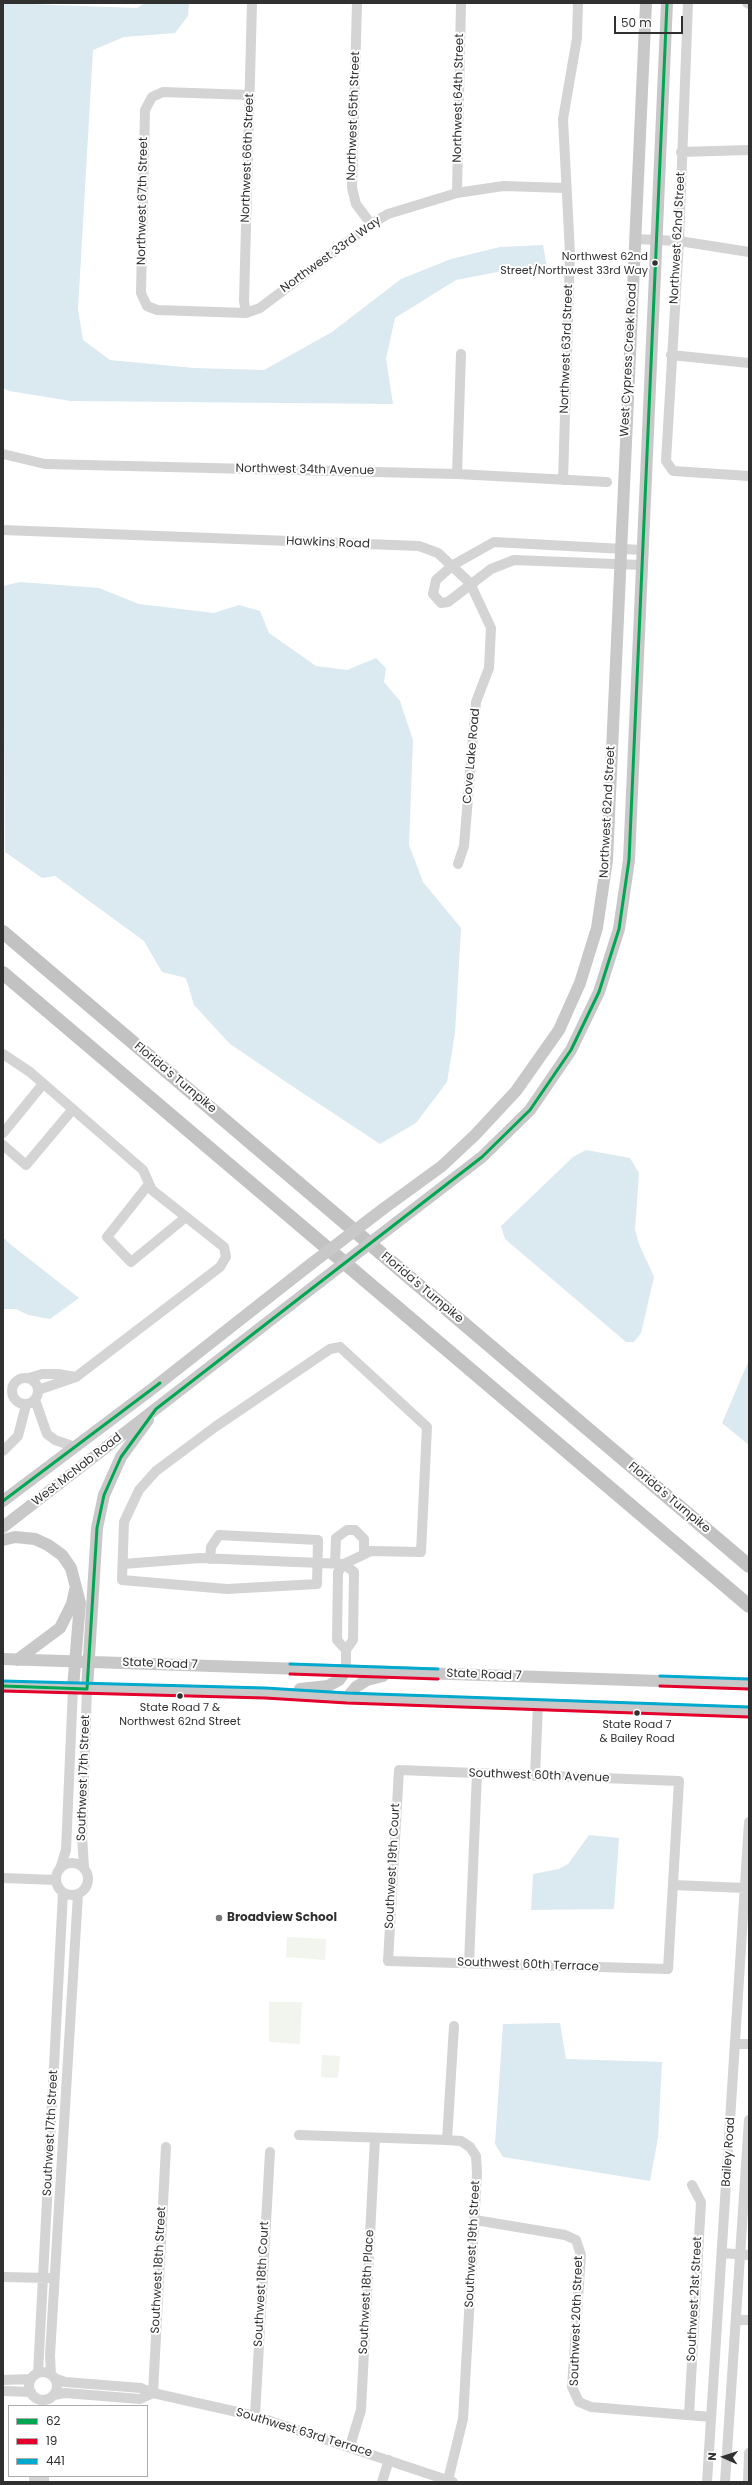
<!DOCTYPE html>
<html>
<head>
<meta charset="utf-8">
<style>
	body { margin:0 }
	#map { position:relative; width:752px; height:2485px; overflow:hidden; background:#fff; font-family:Poppins,sans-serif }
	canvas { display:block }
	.frame { position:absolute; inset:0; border:4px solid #303030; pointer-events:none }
	.legend { position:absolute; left:8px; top:2405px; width:140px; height:72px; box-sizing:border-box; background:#fff; border:1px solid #acacac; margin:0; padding:5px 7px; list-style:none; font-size:12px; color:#303030 }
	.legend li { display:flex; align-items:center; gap:8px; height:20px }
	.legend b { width:20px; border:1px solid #acacac }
	.north { position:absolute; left:704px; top:2437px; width:40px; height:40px; -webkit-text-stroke:3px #fff; paint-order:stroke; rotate:273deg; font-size:11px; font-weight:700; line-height:16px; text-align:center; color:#303030 }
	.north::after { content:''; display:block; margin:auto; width:14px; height:18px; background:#303030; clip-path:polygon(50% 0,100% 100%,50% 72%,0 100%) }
	.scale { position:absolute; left:614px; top:16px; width:69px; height:18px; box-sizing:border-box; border:2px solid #303030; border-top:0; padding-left:5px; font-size:12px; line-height:14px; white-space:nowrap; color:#303030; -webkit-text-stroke:3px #fff; paint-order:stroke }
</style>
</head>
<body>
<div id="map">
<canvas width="752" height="2485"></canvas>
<div class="frame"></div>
<ul class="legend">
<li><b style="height:5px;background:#00a651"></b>62</li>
<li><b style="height:5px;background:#e4002b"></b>19</li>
<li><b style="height:5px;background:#00a9ce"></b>441</li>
</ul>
<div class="north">N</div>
<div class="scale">50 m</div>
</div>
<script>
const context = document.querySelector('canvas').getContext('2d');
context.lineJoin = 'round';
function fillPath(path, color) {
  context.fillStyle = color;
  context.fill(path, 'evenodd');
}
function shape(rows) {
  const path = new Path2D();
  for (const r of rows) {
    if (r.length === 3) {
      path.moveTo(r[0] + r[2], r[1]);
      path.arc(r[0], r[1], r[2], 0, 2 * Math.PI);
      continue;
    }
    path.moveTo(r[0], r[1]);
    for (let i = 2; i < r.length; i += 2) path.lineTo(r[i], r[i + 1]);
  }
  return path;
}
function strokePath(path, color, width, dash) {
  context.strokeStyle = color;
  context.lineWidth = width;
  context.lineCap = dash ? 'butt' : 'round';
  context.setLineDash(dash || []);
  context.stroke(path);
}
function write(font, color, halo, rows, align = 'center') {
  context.font = font + ' Poppins,sans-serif';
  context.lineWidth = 4;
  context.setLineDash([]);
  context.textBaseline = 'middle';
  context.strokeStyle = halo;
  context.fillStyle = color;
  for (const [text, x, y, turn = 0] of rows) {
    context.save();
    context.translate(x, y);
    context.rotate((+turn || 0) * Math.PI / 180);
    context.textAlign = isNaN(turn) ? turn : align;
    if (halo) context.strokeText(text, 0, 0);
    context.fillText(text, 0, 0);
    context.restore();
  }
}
const green = shape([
	[287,1937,326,1939,325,1960,286,1957],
	[269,2002,302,2002,300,2044,269,2042],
	[322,2055,340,2056,338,2078,321,2077]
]);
const water = shape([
	[3,3,137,8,145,3,189,3,188,16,175,33,124,37,93,50,78,309,83,340,110,360,194,368,264,370,332,332,401,279,451,259,500,247,543,245,547,268,518,268,456,280,395,318,386,359,393,404,71,401,9,391,3,388],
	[20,582,99,588,139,604,214,613,239,605,260,611,269,633,316,666,347,670,376,658,386,668,384,682,400,701,413,740,409,845,423,882,461,928,455,1033,447,1082,416,1123,380,1144,295,1088,230,1044,194,1005,186,978,162,972,144,941,55,876,42,878,5,852,3,586],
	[586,1150,630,1158,639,1173,635,1229,639,1244,654,1277,641,1333,634,1342,626,1342,505,1239,501,1226,573,1157],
	[3,1237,10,1244,79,1298,50,1319,28,1315,16,1309,3,1309],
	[749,1360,749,1445,722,1423],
	[589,1835,619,1838,614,1909,531,1910,533,1874,559,1869,568,1864],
	[560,2023,566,2059,662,2062,658,2138,650,2181,503,2157,495,2144,503,2024]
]);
const minor = shape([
	[357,3,352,188,356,204,371,224],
	[688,3,679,241,666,461,673,471,749,476],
	[747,3,749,4],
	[250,95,163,92,152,97,145,110,141,293,147,306,157,310,246,313,260,308,371,224,388,214,457,193,503,186,565,188],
	[681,152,749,150],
	[457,193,461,3],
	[635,239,679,241,749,252],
	[246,313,244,301,252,3],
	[671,355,749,363],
	[3,454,45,464,457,474,607,482],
	[457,474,461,354],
	[563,480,570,253,563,119,577,38,578,3],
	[3,530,419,546,438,553,470,583,491,628,489,668,476,702,464,846,458,864],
	[641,565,514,560,491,569,448,602,441,603,433,594,436,580,453,565,494,542,642,550],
	[3,1054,30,1072,143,1170,152,1190,224,1247,226,1257,220,1267,76,1377,38,1390],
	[3,1133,43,1084],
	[3,1145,26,1165,73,1109],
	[149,1184,107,1237,131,1262,186,1217],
	[25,1391,13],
	[29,1378,42,1374,58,1374,76,1377],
	[35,1400,47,1434,55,1440,75,1447],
	[3,1451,18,1436,26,1405],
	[210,1559,211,1547,219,1535,318,1540,317,1584,227,1589,122,1580,124,1522,139,1490,156,1471,215,1427,330,1349,340,1347,427,1427,421,1552,371,1551,344,1564,338,1572,337,1640,346,1650],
	[335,1563,336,1538,347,1530,355,1530,364,1539,364,1554],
	[123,1564,200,1558,344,1564,354,1572,353,1640,346,1650,346,1670],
	[399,1770,679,1781,668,1969,388,1961,399,1770],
	[535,1776,538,1704],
	[72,1879,16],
	[61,1866,66,1850,73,1688],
	[84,1867,82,1836,87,1689],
	[3,1878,56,1880],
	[673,1885,745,1888],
	[469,1963,477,1773],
	[737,2044,749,2044],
	[299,2135,447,2140],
	[475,2220,565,2235,576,2240,581,2255,572,2387,579,2402,591,2407,711,2417],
	[722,2253,749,2255],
	[3,2277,49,2278],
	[736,2320,749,2320],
	[43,2386,14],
	[38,2373,63,1893],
	[51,2375,50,2355,78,1894],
	[54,2378,65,2382,141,2388,153,2393,255,2416,453,2482],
	[3,2380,31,2379],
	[3,2391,31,2392],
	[153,2393,166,2147],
	[54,2395,65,2393,140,2399,153,2393],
	[689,2415,701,2202,692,2185],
	[255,2416,270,2152],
	[350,2446,361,2410,375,2138],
	[448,2480,463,2419,477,2173,476,2156,470,2147,461,2141,447,2140,454,2026],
	[34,2482,34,2476],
	[44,2482,44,2476],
	[382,2482,389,2460],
	[707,2482,749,1822],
	[725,2482,749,2120],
	[748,2482,749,2453]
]);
const major = shape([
	[383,1209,442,1166,475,1135,516,1091,559,1030,580,983,597,928,607,860,646,3],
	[396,1223,482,1157,530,1110,571,1050,599,992,619,929,629,860,667,3],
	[3,1501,152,1389,311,1264],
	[3,1527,321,1281],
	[3,1540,15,1537,35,1539,48,1545,62,1555,71,1568,80,1603,73,1688],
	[3,1659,749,1684],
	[17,1660,60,1628,72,1604,75,1590],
	[3,1686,265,1693,347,1698,749,1712],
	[87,1689,97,1528,104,1495,121,1457,148,1420],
	[300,1689,328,1686,339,1680,346,1670],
	[347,1698,356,1687,367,1680,383,1676]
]);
const highway = shape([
	[3,932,749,1566],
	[3,973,749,1606]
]);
const majorBridge = shape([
	[311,1264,383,1209],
	[321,1281,396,1223]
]);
const bus1 = shape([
	[3,1501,160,1383],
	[3,1686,87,1689,97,1528,104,1495,121,1457,156,1409,482,1157,530,1110,571,1050,599,992,619,929,629,860,667,3]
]);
const bus2 = shape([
	[290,1674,438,1679],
	[660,1686,749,1689],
	[3,1691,265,1698,347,1703,749,1717]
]);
const bus3 = shape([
	[290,1664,438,1669],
	[660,1676,749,1679],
	[3,1681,265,1688,347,1693,749,1707]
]);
const markers = [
	[655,263,3.5,"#303030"],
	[180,1696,3.5,"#303030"],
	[637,1713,3.5,"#303030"],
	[219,1918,4,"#787878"]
];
const busNames = [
	["Northwest 62nd",648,257,"right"],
	["Street/Northwest 33rd Way",648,271,"right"],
	["State Road 7 &",180,1708],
	["Northwest 62nd Street",180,1722],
	["State Road 7",637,1725],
	["& Bailey Road",637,1739]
];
const streetNames = [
	["Northwest 64th Street",459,98,-89],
	["Northwest 65th Street",354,116,-88],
	["Northwest 66th Street",248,158,-88],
	["Northwest 67th Street",143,201,-89],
	["Northwest 62nd Street",678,238,-87],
	["Northwest 33rd Way",331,255,-36],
	["Northwest 63rd Street",567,349,-88],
	["West Cypress Creek Road",629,360,-87],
	["Northwest 34th Avenue",305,470,1],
	["Hawkins Road",328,543,2],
	["Cove Lake Road",472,756,-85],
	["Northwest 62nd Street",608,812,-87],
	["Florida's Turnpike",175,1078,40],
	["Florida's Turnpike",422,1288,40],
	["West McNab Road",77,1470,-38],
	["Florida's Turnpike",669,1498,40],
	["State Road 7",160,1664,2],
	["State Road 7",484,1675,2],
	["Southwest 60th Avenue",539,1776,2],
	["Southwest 17th Street",84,1778,-88],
	["Southwest 19th Court",393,1866,-87],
	["Southwest 60th Terrace",528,1965,2],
	["Southwest 17th Street",51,2133,-87],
	["Bailey Road",729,2152,-86],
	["Southwest 19th Street",473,2244,-87],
	["Southwest 18th Street",159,2270,-87],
	["Southwest 18th Court",262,2284,-87],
	["Southwest 18th Place",367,2292,-87],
	["Southwest 21st Street",695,2299,-87],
	["Southwest 20th Street",577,2321,-88],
	["Southwest 63rd Terrace",304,2433,17]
];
const poiNames = [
	["Broadview School",227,1918]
];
fillPath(green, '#f1f5ed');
fillPath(water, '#dbe9f1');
strokePath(minor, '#d4d4d4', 10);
strokePath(major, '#c8c8c8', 12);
strokePath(highway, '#c2c2c2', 14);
strokePath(majorBridge, '#c8c8c8', 12);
strokePath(bus1, '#00a651', 3);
strokePath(bus2, '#e4002b', 3);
strokePath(bus3, '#00a9ce', 3);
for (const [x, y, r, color] of markers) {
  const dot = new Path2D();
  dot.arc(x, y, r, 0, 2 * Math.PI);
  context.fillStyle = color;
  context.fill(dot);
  strokePath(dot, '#fff', 1.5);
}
write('11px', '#303030', '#fff', busNames);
write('12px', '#303030', '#fff', streetNames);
write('bold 12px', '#303030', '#fff', poiNames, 'left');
</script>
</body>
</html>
